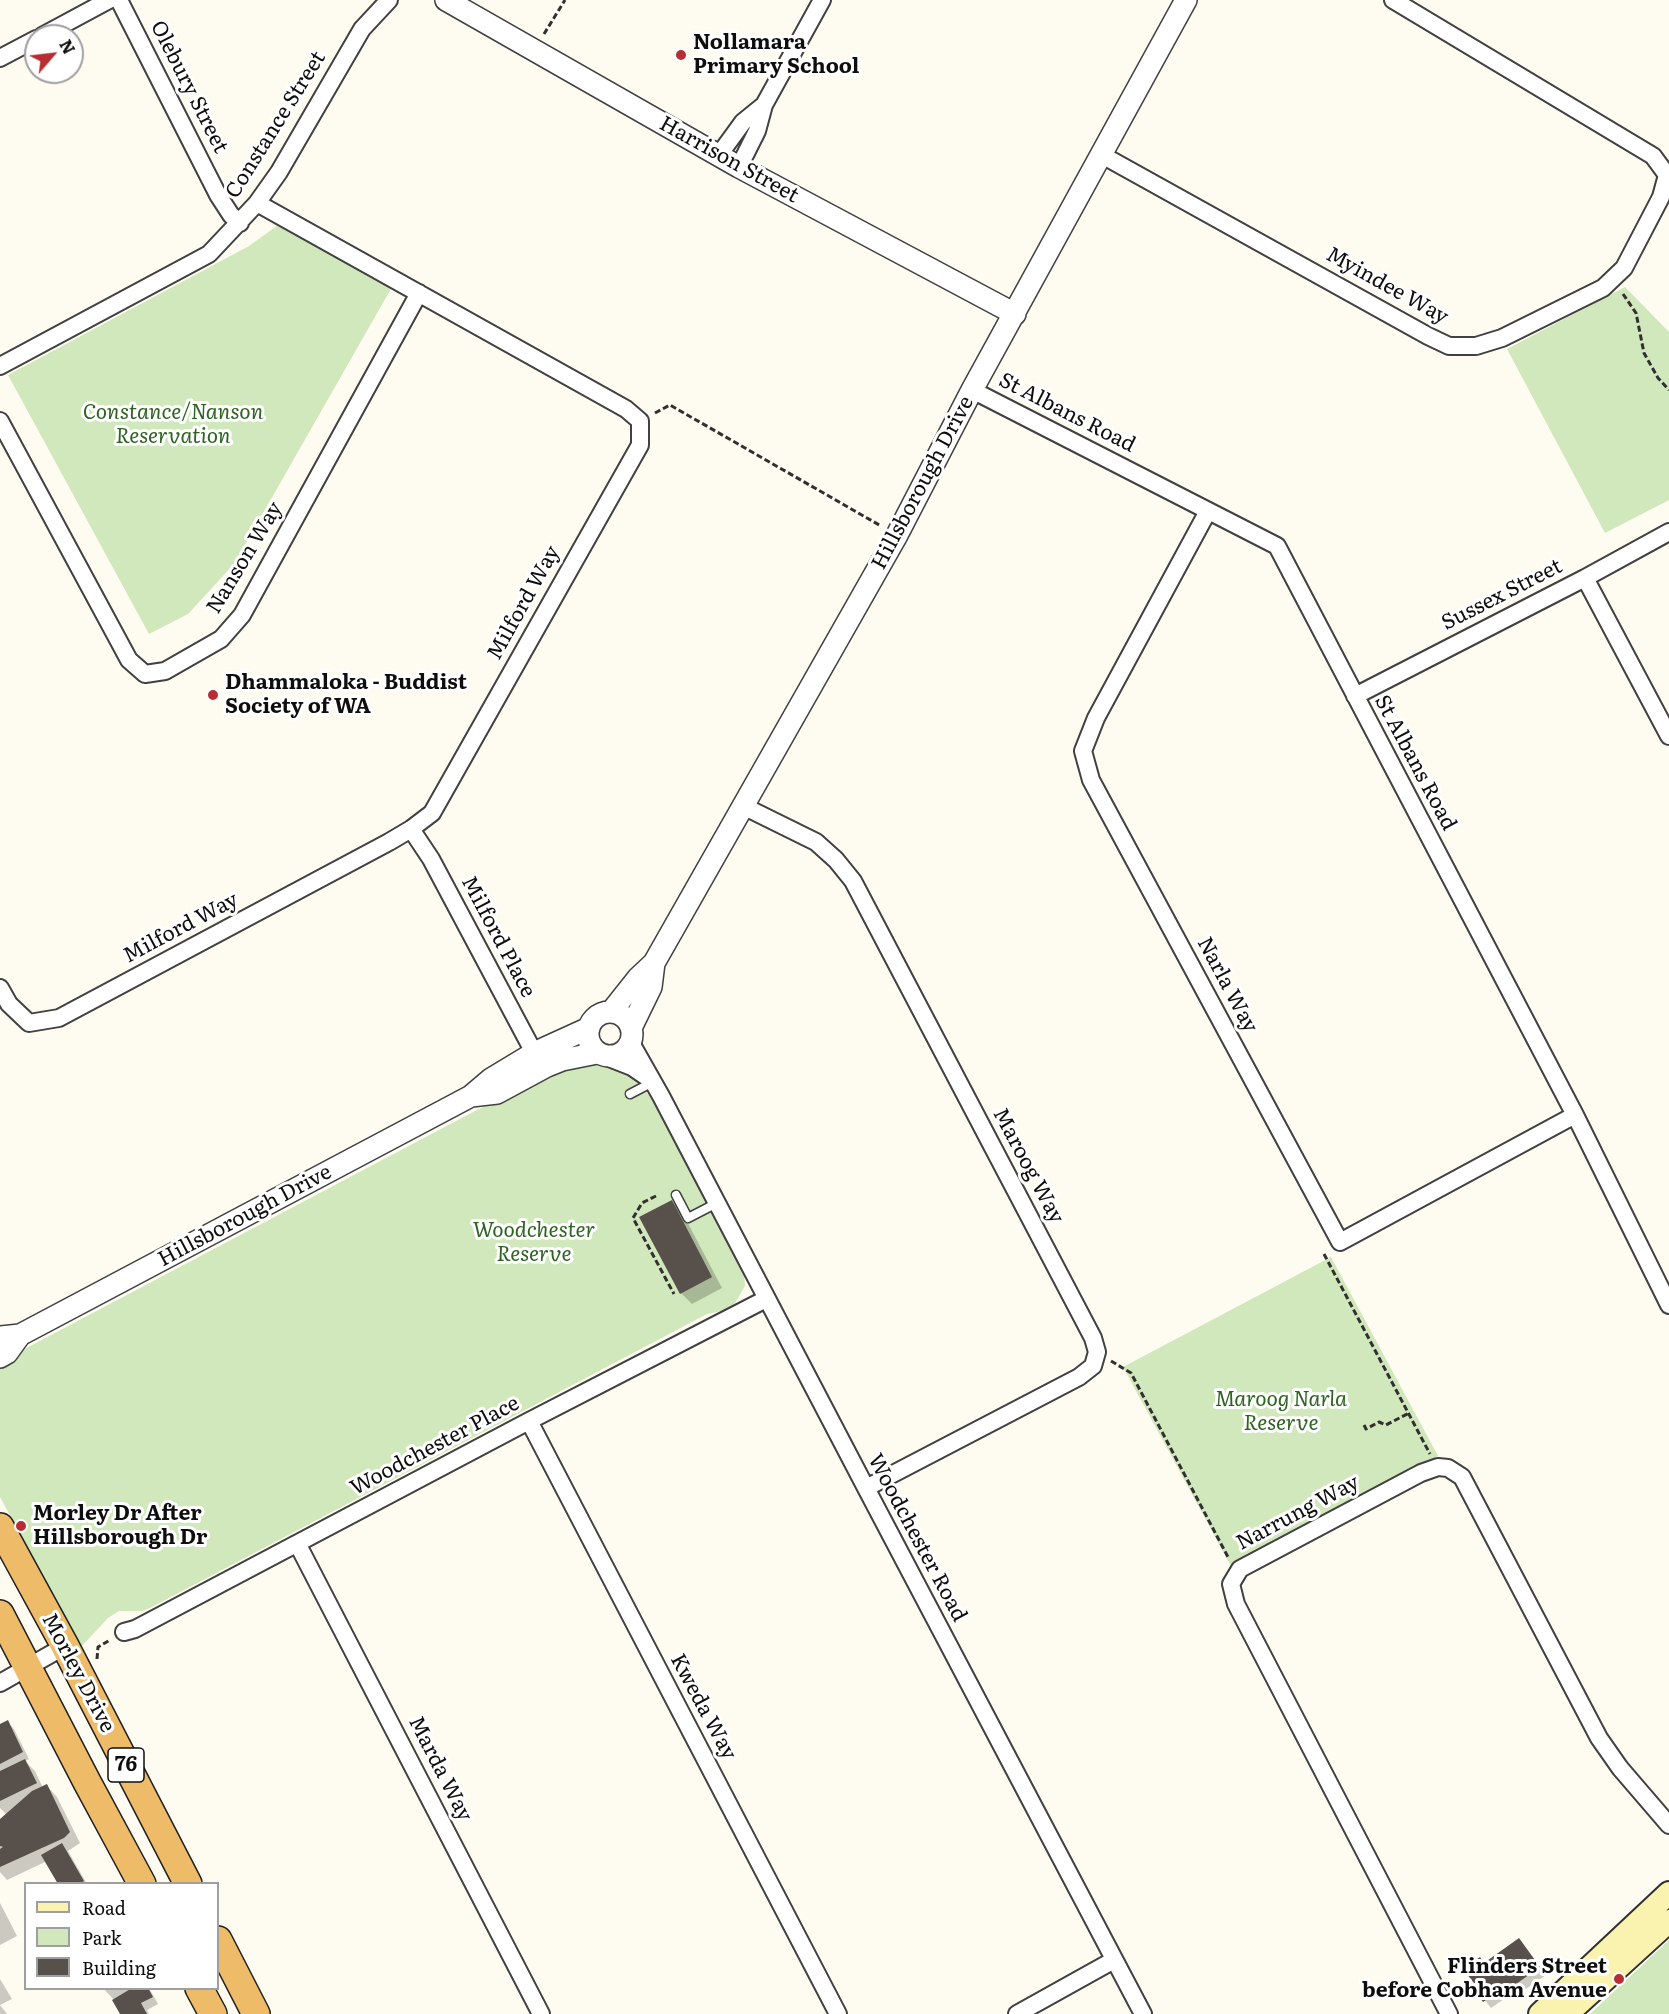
<!DOCTYPE html>
<html>
<head>
<meta charset="utf-8">
<style>
	body { margin:0 }
	#map { position:relative; width:1669px; height:2014px; overflow:hidden; background:#fefcf1; font-family:Literata,serif }
	canvas { display:block }
	.legend { position:absolute; left:24px; top:1882px; width:195px; height:108px; box-sizing:border-box; background:#fff; border:2px solid #9f9f9f; margin:0; padding:8px 10px; list-style:none; font-size:18px; color:#0e0e0e }
	.legend li { display:flex; align-items:center; gap:12px; height:30px }
	.legend b { width:30px; border:2px solid #9f9f9f }
	.north { position:absolute; left:24px; top:24px; width:60px; height:60px; box-sizing:border-box; background:#fff; border:2px solid #9f9f9f; border-radius:50%; rotate:62deg; font-size:16px; font-weight:700; line-height:24px; text-align:center; color:#0e0e0e }
	.north::after { content:''; display:block; margin:auto; width:21px; height:27px; background:#b72e32; clip-path:polygon(50% 0,100% 100%,50% 72%,0 100%) }
</style>
</head>
<body>
<div id="map">
<canvas width="1669" height="2014"></canvas>
<ul class="legend">
<li><b style="height:8px;background:#faf3b0"></b>Road</li>
<li><b style="height:16px;background:#d1e7bc"></b>Park</li>
<li><b style="height:16px;background:#57504b"></b>Building</li>
</ul>
<div class="north">N</div>
</div>
<script>
const context = document.querySelector('canvas').getContext('2d');
context.lineJoin = 'round';
function fillPath(path, color) {
  context.fillStyle = color;
  context.fill(path, 'evenodd');
}
function shape(rows) {
  const path = new Path2D();
  for (const r of rows) {
    if (r.length === 3) {
      path.moveTo(r[0] + r[2], r[1]);
      path.arc(r[0], r[1], r[2], 0, 2 * Math.PI);
      continue;
    }
    path.moveTo(r[0], r[1]);
    for (let i = 2; i < r.length; i += 2) path.lineTo(r[i], r[i + 1]);
  }
  return path;
}
function strokePath(path, color, width, dash) {
  context.strokeStyle = color;
  context.lineWidth = width;
  context.lineCap = dash ? 'butt' : 'round';
  context.setLineDash(dash || []);
  context.stroke(path);
}
function write(font, color, halo, rows, align = 'center') {
  context.font = font + ' Literata,serif';
  context.lineWidth = 6;
  context.setLineDash([]);
  context.textBaseline = 'middle';
  context.strokeStyle = halo;
  context.fillStyle = color;
  for (const [text, x, y, turn = 0] of rows) {
    context.save();
    context.translate(x, y);
    context.rotate((+turn || 0) * Math.PI / 180);
    context.textAlign = isNaN(turn) ? turn : align;
    if (halo) context.strokeText(text, 0, 0);
    context.fillText(text, 0, 0);
    context.restore();
  }
}
const green = shape([
	[278,225,392,287,234,564,188,614,149,634,8,375,249,246],
	[1625,287,1669,332,1669,500,1605,533,1507,349],
	[587,1057,634,1075,659,1109,744,1275,745,1286,735,1303,726,1310,707,1314,150,1608,142,1611,119,1611,108,1618,81,1647,0,1497,0,1362,564,1064],
	[1331,1257,1438,1456,1232,1568,1123,1367],
	[1669,1940,1669,2014,1590,2014]
]);
const shadow = shape([
	[671,1201,682,1212,722,1288,692,1304,681,1293],
	[7,1722,14,1729,29,1759,25,1761,35,1771,43,1788,47,1786,57,1797,80,1843,68,1851,87,1884,59,1884,47,1861,7,1880,0,1872,0,1821,7,1815,0,1808,0,1726],
	[0,1903,17,1936,0,1945],
	[1519,1940,1546,1975,1510,2000,1507,1997,1491,2008,1476,1989,1479,1987,1484,1964],
	[0,1979,12,1999,0,2005,7,2014,0,2014],
	[103,1988,149,1988,158,2004,147,2010,149,2014,122,2014,114,2000]
]);
const building = shape([
	[672,1200,712,1277,680,1294,639,1217],
	[8,1720,23,1752,0,1764,0,1724],
	[25,1759,37,1783,0,1801,0,1771],
	[47,1784,70,1832,64,1838,0,1867,0,1849,3,1847,0,1846,0,1819,32,1791],
	[62,1843,84,1881,80,1884,58,1884,41,1855],
	[1519,1938,1540,1967,1502,1994,1499,1991,1483,2002,1474,1989,1477,1987,1463,1969,1480,1957,1484,1963],
	[132,1988,148,1988,153,1997,141,2003,147,2014,120,2014,112,2000]
]);
const path = shape([
	[544,34,565,0],
	[1623,294,1636,313,1644,353,1658,378,1669,390],
	[655,413,670,405,881,526],
	[656,1196,642,1203,633,1218,674,1294],
	[1324,1254,1430,1454],
	[1111,1361,1131,1373,1229,1559],
	[1364,1425,1366,1429,1379,1422,1386,1425,1409,1413],
	[97,1659,98,1647,110,1640]
]);
const service = shape([
	[630,1094,653,1082],
	[676,1195,688,1218,717,1203]
]);
const minor = shape([
	[119,0,218,195,231,215,240,223],
	[42,36,109,0],
	[0,58,36,39],
	[719,155,743,122,764,105],
	[1102,155,1428,336,1449,346,1476,346,1502,338,1603,288,1624,268,1661,197,1667,175,1653,156,1393,0],
	[739,167,757,131,764,105,822,0],
	[0,366,209,254,257,203,279,172,362,29,389,0],
	[972,390,1277,546,1575,1115,1669,1305],
	[0,421,129,660,145,674,165,671,221,639,242,615,419,293],
	[1208,511,1096,718,1083,751,1091,780,1340,1242,1575,1115],
	[1585,578,1669,736],
	[1355,696,1585,578,1669,532],
	[743,806,816,842,836,860,853,881,1093,1338,1097,1352,1093,1366,1079,1377,866,1488],
	[411,829,431,859,539,1062],
	[0,988,9,1004,29,1023,59,1018,389,842,411,829,432,813,640,445,640,421,626,409,257,203],
	[631,1043,661,1096,866,1488,1143,2014],
	[604,1056,632,1067,648,1078],
	[529,1421,838,2014],
	[298,1545,541,2014],
	[124,1632,135,1629,529,1421,766,1299],
	[0,1683,65,1646],
	[1017,2014,1114,1960],
	[1449,2014,1236,1604,1231,1584,1240,1569,1421,1473,1438,1467,1448,1468,1462,1477,1599,1738,1620,1768,1669,1825]
]);
const tertiary = shape([
	[446,0,739,167,1015,314],
	[610,1034,22],
	[611,1012,638,978,654,963,897,535,972,390,1186,0],
	[632,1026,651,987,654,963],
	[471,1096,497,1093,547,1066,562,1060,597,1053],
	[0,1337,20,1335,471,1096,491,1079,534,1053,589,1028],
	[0,1357,7,1353,20,1335]
]);
const secondary = shape([
	[1540,2014,1669,1893],
	[1567,2014,1669,1921]
]);
const trunk = shape([
	[0,1527,65,1646,188,1884],
	[0,1614,87,1782,142,1884],
	[218,1940,256,2014],
	[199,1988,213,2014]
]);
const markers = [
	[681,55,6,"#b72e32"],
	[213,695,6,"#b72e32"],
	[21,1526,6,"#b72e32"],
	[1619,1979,6,"#b72e32"]
];
const shields = [
	[126,1765,36]
];
const shieldNames = [
	["76",126,1765]
];
const poiNames = [
	["Nollamara",693,43],
	["Primary School",693,67],
	["Dhammaloka - Buddist",225,683],
	["Society of WA",225,707],
	["Morley Dr After",33,1514],
	["Hillsborough Dr",33,1538],
	["Flinders Street",1607,1967,"right"],
	["before Cobham Avenue",1607,1991,"right"]
];
const streetNames = [
	["Olebury Street",189,87,63],
	["Constance Street",276,125,-58],
	["Harrison Street",729,160,29],
	["Myindee Way",1387,286,29],
	["St Albans Road",1067,413,27],
	["Hillsborough Drive",923,483,-62],
	["Nanson Way",245,558,-59],
	["Sussex Street",1502,595,-27],
	["Milford Way",524,603,-61],
	["St Albans Road",1415,763,62],
	["Milford Way",181,928,-28],
	["Milford Place",498,937,62],
	["Narla Way",1227,985,62],
	["Maroog Way",1028,1166,62],
	["Hillsborough Drive",245,1216,-28],
	["Woodchester Place",435,1446,-28],
	["Narrung Way",1298,1513,-28],
	["Woodchester Road",917,1538,62],
	["Morley Drive",78,1673,62],
	["Kweda Way",703,1707,62],
	["Marda Way",440,1769,63]
];
const parkNames = [
	["Constance/Nanson",173,413],
	["Reservation",173,437],
	["Woodchester",534,1231],
	["Reserve",534,1255],
	["Maroog Narla",1281,1400],
	["Reserve",1281,1424]
];
fillPath(green, '#d1e7bc');
fillPath(shadow, '#0003');
fillPath(building, '#57504b');
strokePath(service, '#414141', 11);
strokePath(minor, '#414141', 20);
strokePath(tertiary, '#414141', 24);
strokePath(secondary, '#303030', 26);
strokePath(trunk, '#1f1f1f', 30);
strokePath(path, '#303030', 3, [6, 3]);
strokePath(service, '#fff', 8);
strokePath(minor, '#fff', 16);
strokePath(tertiary, '#fff', 21);
strokePath(secondary, '#faf3b0', 22);
strokePath(trunk, '#eebb68', 27);
for (const [x, y, r, color] of markers) {
  const dot = new Path2D();
  dot.arc(x, y, r, 0, 2 * Math.PI);
  context.fillStyle = color;
  context.fill(dot);
  strokePath(dot, '#fff', 2);
}
for (const [x, y, w] of shields) {
  const box = new Path2D();
  box.roundRect(x - w / 2, y - 17, w, 34, 4.5);
  context.fillStyle = '#fff';
  context.fill(box);
  strokePath(box, '#0e0e0e', 1.5);
}
write('bold 20px', '#0e0e0e', null, shieldNames);
write('bold 21px', '#0e0e0e', '#fff', poiNames, 'left');
write('21px', '#0e0e0e', '#fff', streetNames);
write('italic 21px', '#2e6322', '#fff', parkNames);
</script>
</body>
</html>
